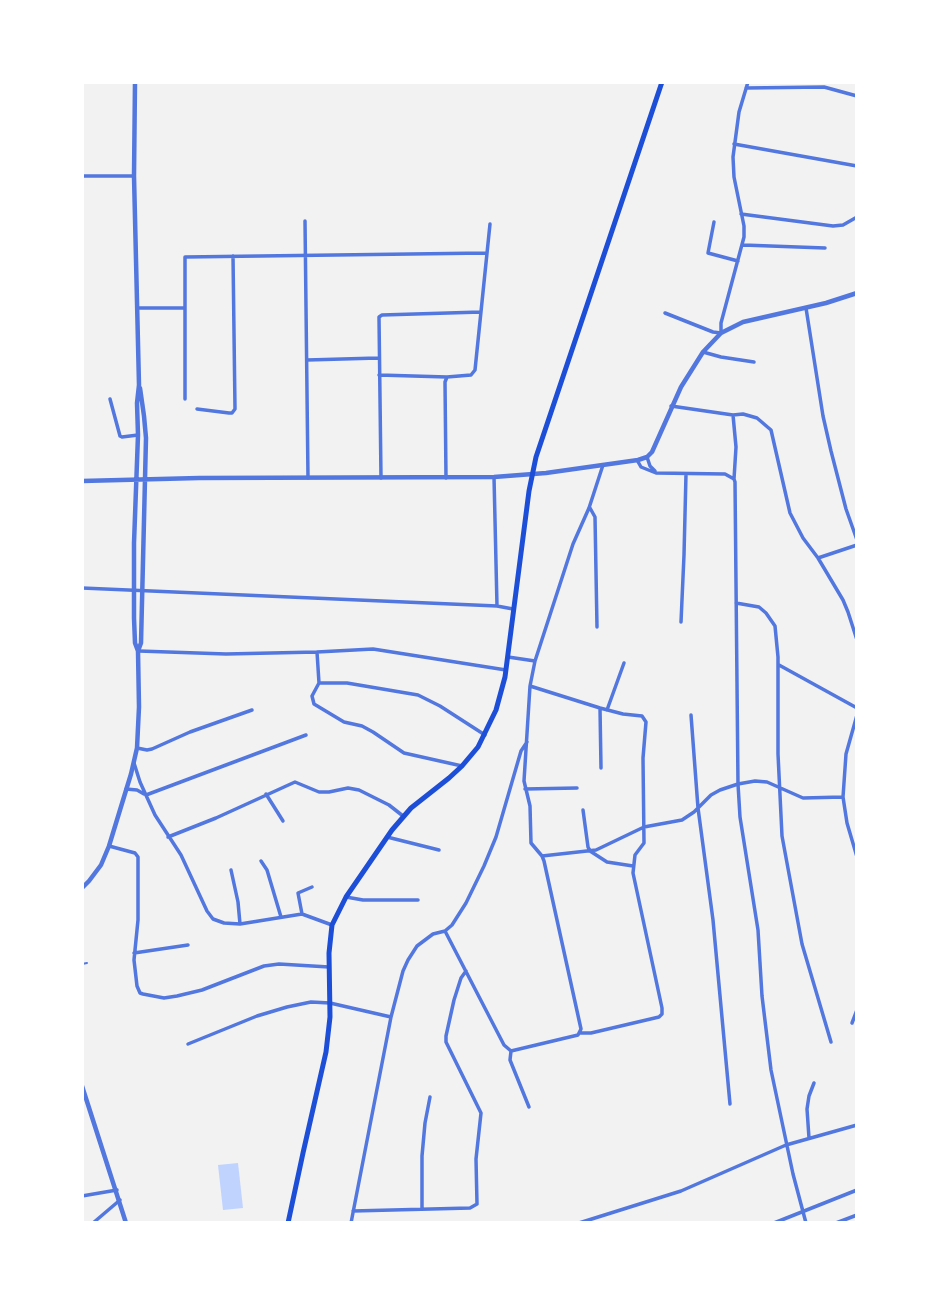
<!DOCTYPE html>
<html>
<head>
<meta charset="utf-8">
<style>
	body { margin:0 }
	#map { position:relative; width:939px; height:1305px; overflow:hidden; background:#f2f2f2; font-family:Rubik,sans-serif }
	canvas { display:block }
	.frame { position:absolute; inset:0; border:84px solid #fff; pointer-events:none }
</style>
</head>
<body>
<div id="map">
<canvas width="939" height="1305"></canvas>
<div class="frame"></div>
</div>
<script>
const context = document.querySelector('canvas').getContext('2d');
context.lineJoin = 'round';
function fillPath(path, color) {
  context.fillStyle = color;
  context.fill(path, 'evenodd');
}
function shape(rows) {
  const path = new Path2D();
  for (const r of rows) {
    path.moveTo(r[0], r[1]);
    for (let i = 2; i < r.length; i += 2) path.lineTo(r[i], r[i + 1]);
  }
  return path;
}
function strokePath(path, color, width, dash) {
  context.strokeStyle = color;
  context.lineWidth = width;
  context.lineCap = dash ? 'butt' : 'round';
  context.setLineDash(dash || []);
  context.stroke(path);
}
const water = shape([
	[238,1163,243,1208,223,1210,218,1165]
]);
const service = shape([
	[82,964,87,963]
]);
const minor = shape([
	[746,88,824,87,857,96],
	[734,144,857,166],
	[82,176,134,176],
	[741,214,833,226,843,225,857,217],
	[305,221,308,478],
	[714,222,708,253,738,261],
	[743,245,825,248],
	[137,308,185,308],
	[806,308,823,416,831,451,846,509,857,540],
	[665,313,713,332,721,333,721,323,744,237,744,226,734,177,733,157,739,112,748,82],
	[703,352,721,357,754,362],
	[307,360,378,358],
	[379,375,447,377],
	[110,399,120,436,122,437,138,435],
	[185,399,185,257,486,253],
	[671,406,733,415,736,447,734,479],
	[197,409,229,413,232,413,235,409,233,256],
	[733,415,743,414,757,418,771,430,790,513,803,538,818,558,843,600,848,612,857,640],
	[647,457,650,466,655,471],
	[637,460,641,467,656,473,725,474,734,479,735,482,738,784,740,817,758,930,762,996,771,1070,793,1174,806,1223],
	[494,477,497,606],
	[381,478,379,317,382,315,481,312],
	[446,478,445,382,447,377,471,375,475,370,490,224],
	[590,508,595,517,597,627],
	[818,558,857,545],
	[82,588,497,606,513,609],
	[736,603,759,607,766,613,775,626,778,657,778,754,782,836,802,944,831,1042],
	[681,622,684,555,686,474],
	[139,651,226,654,317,652,373,649,506,670],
	[317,652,319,683,312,696,314,704,344,722,362,726,373,732,404,753,462,766],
	[508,657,535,661],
	[779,665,857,708],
	[319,683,347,683,418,695,440,706,485,735],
	[530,686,600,708,623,714,642,716,646,722,643,758,644,843,635,855,633,873,662,1008,662,1014,659,1017,591,1033,580,1033],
	[600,708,601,768],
	[607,710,624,663],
	[691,715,698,808,713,920,730,1104],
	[857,715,846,754,843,797,847,823,857,857],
	[137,748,147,750,152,749,190,732,252,710],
	[134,763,140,782,155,815,181,855,207,911,213,919,224,923,240,924,302,914,332,925],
	[126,789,137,790,144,794],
	[525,789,577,788],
	[266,794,283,821],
	[146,795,306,735],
	[583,810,588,847,590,851,607,862,633,866],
	[168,837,216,818,295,782,319,792,329,792,348,788,359,790,389,805,403,816],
	[387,837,439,850],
	[109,846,135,853,138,857,138,920,134,960,137,986,140,993,143,994,164,998,177,996,202,990,264,966,279,964,329,967],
	[542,856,596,850,644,827,682,820,694,812,711,795,720,790,738,784,755,781,767,782,803,798,843,797],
	[261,861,267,870,281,917],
	[231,870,238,902,240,924],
	[346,897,363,900,418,900],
	[302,914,298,893,312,887],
	[445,931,504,1045,511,1051,510,1060,529,1107],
	[134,953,188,945],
	[852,1023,857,1010],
	[188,1044,257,1016,287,1007,311,1002,330,1003,391,1017],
	[511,1051,578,1035,581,1029,544,861,542,856,531,843,530,806,524,781,530,686,535,661,573,544,589,508,603,465],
	[809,1138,807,1109,809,1096,814,1083],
	[82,1196,117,1190],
	[422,1209,422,1156,425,1123,430,1097],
	[353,1211,470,1208,477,1204,476,1159,481,1113,446,1042,446,1036,454,1000,461,978,466,971],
	[93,1223,120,1200],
	[351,1223,391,1017,403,971,408,960,417,946,433,934,445,931,452,925,466,903,484,866,496,837,521,751,527,742],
	[579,1223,681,1191,786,1145,857,1125],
	[774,1223,857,1190],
	[836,1223,857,1215]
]);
const tertiary = shape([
	[135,82,134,176,139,385,137,403,138,435,134,543,134,618,135,643,138,651],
	[82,481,199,478,494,477,546,473,638,460,647,457,652,452,681,387,703,352,721,333,743,322,826,303,857,293],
	[82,888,89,881,101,865,109,846,131,774,137,748,139,707,138,651,141,643,146,438,144,416,140,388],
	[82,1086,126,1223]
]);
const secondary = shape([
	[288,1223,303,1153,326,1052,330,1017,329,953,332,925,346,897,392,830,411,808,449,778,462,766,478,747,496,710,505,677,529,491,536,457,662,82]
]);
fillPath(water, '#bfd3fe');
strokePath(service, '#5277de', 2);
strokePath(minor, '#5277de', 3.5);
strokePath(tertiary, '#5277de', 4.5);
strokePath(secondary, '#1d4ed8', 5);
</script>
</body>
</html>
